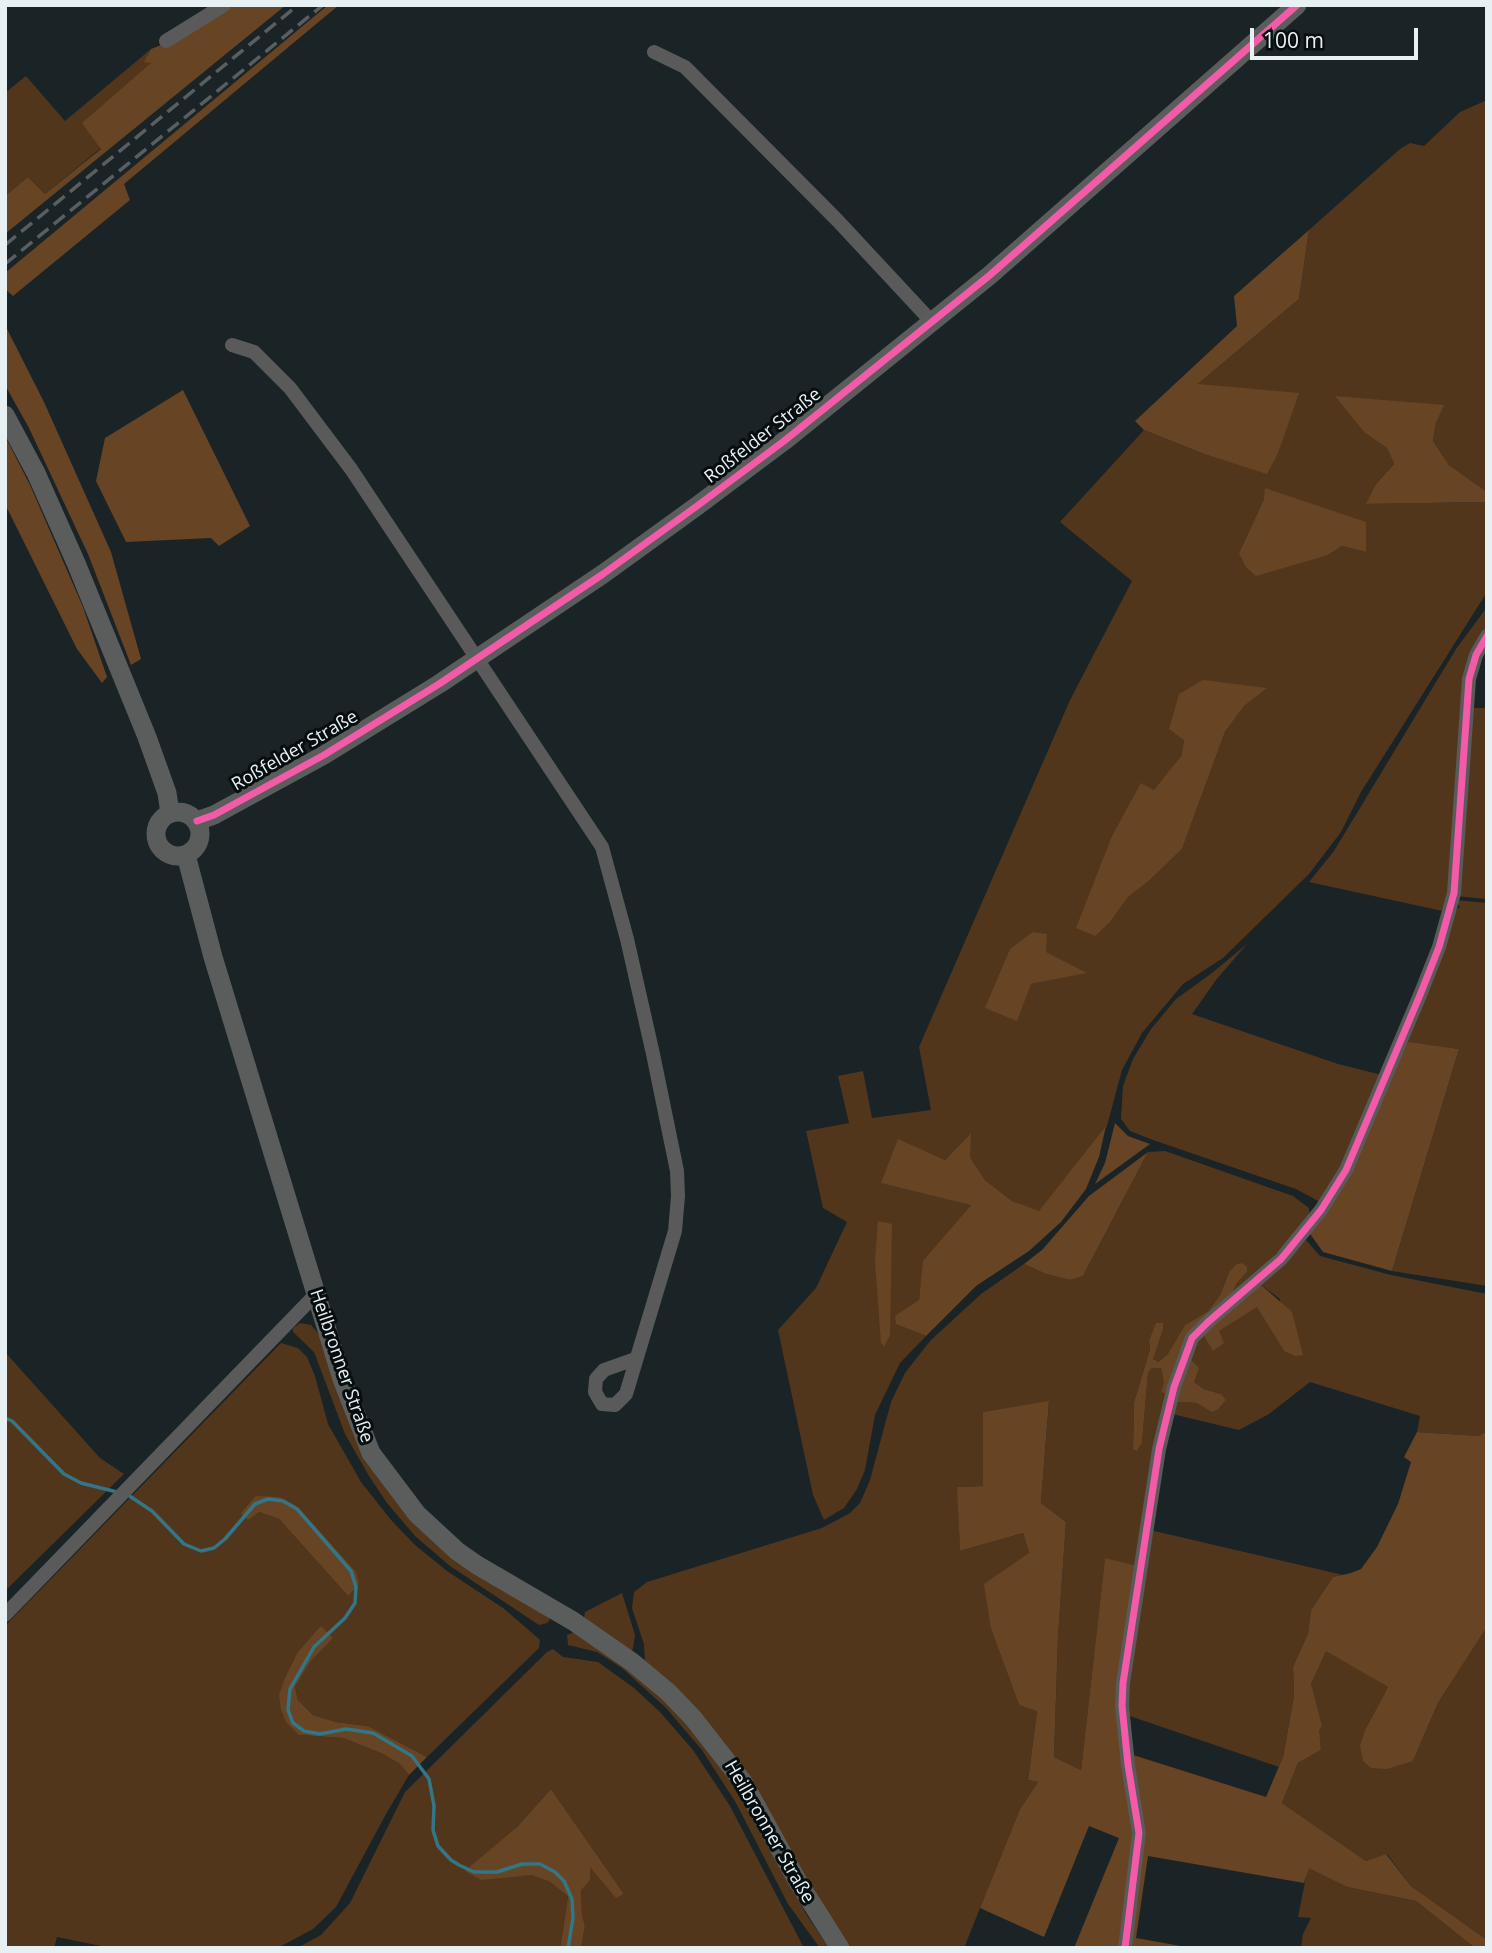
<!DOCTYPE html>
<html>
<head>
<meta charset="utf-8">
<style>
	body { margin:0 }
	#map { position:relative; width:1492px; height:1953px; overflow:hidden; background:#1a2326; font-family:"Open Sans",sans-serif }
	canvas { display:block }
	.frame { position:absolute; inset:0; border:7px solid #e7f1f4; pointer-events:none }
	.scale { position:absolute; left:1250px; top:28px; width:168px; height:32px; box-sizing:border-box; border:4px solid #e7f1f4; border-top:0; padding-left:9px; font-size:21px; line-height:24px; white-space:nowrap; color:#e7f1f4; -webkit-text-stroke:5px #070e10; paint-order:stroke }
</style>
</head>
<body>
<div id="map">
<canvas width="1492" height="1953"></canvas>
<div class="frame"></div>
<div class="scale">100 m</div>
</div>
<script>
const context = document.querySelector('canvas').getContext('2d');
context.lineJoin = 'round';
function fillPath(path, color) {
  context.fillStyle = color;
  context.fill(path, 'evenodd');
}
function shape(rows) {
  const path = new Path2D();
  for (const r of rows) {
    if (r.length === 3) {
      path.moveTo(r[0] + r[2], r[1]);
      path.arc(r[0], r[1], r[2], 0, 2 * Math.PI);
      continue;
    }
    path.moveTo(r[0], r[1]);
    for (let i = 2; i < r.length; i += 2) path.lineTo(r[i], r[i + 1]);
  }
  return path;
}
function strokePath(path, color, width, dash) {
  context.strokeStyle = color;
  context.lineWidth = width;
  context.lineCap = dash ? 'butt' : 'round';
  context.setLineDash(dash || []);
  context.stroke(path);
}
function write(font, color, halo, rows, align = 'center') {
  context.font = font + ' "Open Sans",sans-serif';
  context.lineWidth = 6;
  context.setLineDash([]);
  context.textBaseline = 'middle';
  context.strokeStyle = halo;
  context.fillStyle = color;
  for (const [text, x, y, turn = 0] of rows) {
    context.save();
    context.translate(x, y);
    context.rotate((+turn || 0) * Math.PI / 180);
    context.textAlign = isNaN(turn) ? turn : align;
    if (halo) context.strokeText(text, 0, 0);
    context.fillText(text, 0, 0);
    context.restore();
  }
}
const green = shape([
	[151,49,145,62,152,61,101,148,45,194,28,177,5,196,5,93,26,76,65,121],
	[1487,100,1487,492,1449,465,1433,441,1436,423,1443,406,1365,433,1387,448,1394,464,1376,484,1367,504,1487,502,1487,592,1361,792,1341,832,1309,874,1223,958,1183,984,1142,1033,1122,1070,1107,1126,1039,1212,1012,1201,985,1180,970,1157,970,1134,945,1160,898,1140,971,1205,924,1261,919,1300,897,1324,926,1336,900,1363,875,1415,865,1470,857,1489,844,1508,824,1520,813,1495,778,1330,816,1288,847,1222,823,1208,806,1131,849,1123,838,1076,863,1071,872,1118,931,1110,919,1047,1070,700,1132,581,1060,522,1144,430,1204,454,1267,473,1197,385,1299,299,1309,230,1400,149,1410,143,1424,146,1460,112],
	[1264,499,1366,552,1342,546,1328,555,1239,553],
	[1266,688,1244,706,1225,732,1182,849,1150,880,1127,898,1142,784,1154,791,1181,756,1184,740],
	[1045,952,1085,973,1031,984],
	[1487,607,1487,627,1472,658,1447,912,1309,882,1334,851,1456,649],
	[1471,708,1487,708,1487,899,1455,896],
	[1455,900,1487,903,1487,1286,1392,1271,1459,1049,1404,1041,1453,911,1460,907],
	[1247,944,1216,980,1192,1014,1338,1064,1382,1075,1346,1164,1320,1202,1296,1189,1153,1140,1130,1131,1121,1119,1123,1086,1133,1059,1151,1029,1176,999,1212,973],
	[1165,1151,1293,1196,1309,1208,1310,1217,1303,1227,1230,1299,1237,1283,1247,1272,1229,1272,1220,1295,1208,1311,1185,1325,1167,1355,1158,1362,1153,1360,1154,1352,1149,1341,1150,1349,1134,1402,1133,1448,1137,1451,1142,1443,1148,1373,1152,1368,1161,1368,1169,1394,1138,1566,1105,1559,1081,1770,1054,1757,1058,1637,1066,1522,1041,1503,1049,1402,983,1412,983,1486,958,1487,960,1551,1023,1533,1029,1553,991,1629,1019,1705,1037,1710,1028,1780,1038,1782,1020,1809,964,1948,848,1948,775,1825,645,1664,644,1644,632,1608,634,1592,647,1582,822,1528,850,1513,860,1503,870,1480,891,1402,905,1373,930,1341,981,1294,1024,1264,1046,1274,1070,1280,1083,1276,1148,1152],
	[1306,1240,1320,1256,1391,1275,1487,1294,1487,1431,1479,1436,1417,1432,1420,1416,1310,1382,1269,1414,1239,1430,1168,1413,1172,1402,1197,1403,1221,1394,1204,1389,1194,1382,1187,1356,1201,1331,1213,1350,1218,1331,1257,1306,1284,1351,1280,1299,1260,1284],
	[300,1323,311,1325,317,1332,403,1507,548,1614,550,1620,547,1623,539,1625,450,1566,415,1536,387,1503,369,1476,345,1434,314,1352,293,1332,293,1328],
	[281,1343,298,1348,307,1357,315,1376,328,1424,361,1482,391,1520,415,1545,447,1571,503,1608,531,1632,540,1640,539,1648,427,1757,368,1726,336,1722,313,1715,298,1700,295,1687,311,1661,333,1637,285,1678,299,1735,343,1738,383,1754,400,1764,409,1775,386,1814,336,1907,313,1929,287,1943,277,1948,111,1948,57,1937,54,1948,5,1948,5,1626],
	[298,1507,348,1596,279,1519,259,1512],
	[5,1352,100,1458,124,1474,5,1591],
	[1150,1530,1343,1575,1333,1577,1311,1610,1308,1633,1293,1667,1294,1696,1283,1757,1279,1767,1124,1714],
	[622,1593,635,1635,633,1649,629,1652,586,1621,584,1617,585,1612],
	[1487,1627,1487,1940,1411,1886,1387,1854,1366,1861,1282,1803,1298,1763,1321,1750,1311,1684,1326,1650,1388,1687,1366,1728,1413,1761,1438,1703],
	[579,1630,664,1697,734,1783,806,1914,829,1948,820,1948,788,1904,736,1803,702,1750,666,1708,622,1668,597,1652,568,1645,567,1635],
	[553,1649,563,1657,598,1662,634,1688,660,1712,693,1750,730,1806,804,1948,581,1948,585,1926,582,1914,581,1889,590,1865,616,1897,624,1894,551,1789,516,1828,509,1876,533,1875,550,1882,568,1895,560,1948,297,1948,321,1935,350,1903,405,1792,547,1652],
	[1308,1867,1347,1887,1416,1901,1475,1948,1301,1948,1303,1934,1311,1918,1298,1917]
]);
const forest = shape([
	[232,5,286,5,5,234,5,196,28,177,45,194,101,149,82,123,151,63,144,62,151,49,181,37],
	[328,5,339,5,124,184,130,200,13,296,5,289,5,273],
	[1309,230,1299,299,1198,384,1299,393,1278,453,1267,474,1204,454,1144,430,1135,421,1237,326,1234,296],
	[5,325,44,402,111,552,141,659,131,665,88,554,29,428,5,385],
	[183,390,250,526,219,546,211,538,126,542,96,481,105,438],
	[1335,396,1444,405,1436,423,1433,441,1449,465,1487,492,1487,502,1366,504,1376,484,1394,464,1387,448,1365,433],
	[5,436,30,485,83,607,107,677,102,683,77,649,5,504],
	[1265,488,1366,522,1366,552,1342,546,1328,555,1256,576,1246,567,1239,553,1264,499],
	[1203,680,1267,688,1244,706,1225,732,1182,849,1150,880,1127,898,1109,923,1095,936,1076,928,1112,836,1141,783,1154,790,1181,756,1184,740,1169,729,1179,694],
	[1033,932,1047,934,1046,952,1087,973,1031,984,1017,1021,985,1008,1010,949],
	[1404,1041,1459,1049,1392,1271,1323,1252,1308,1231],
	[1115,1123,1128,1136,1150,1144,1095,1184,1105,1163],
	[1106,1126,1099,1157,1086,1189,1061,1222,1029,1251,976,1286,926,1336,896,1324,895,1316,919,1300,923,1261,971,1205,881,1183,898,1139,945,1160,971,1133,970,1157,985,1180,1012,1201,1039,1211],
	[1148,1152,1083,1276,1070,1280,1046,1274,1024,1264,1042,1250,1089,1196],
	[878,1221,892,1224,890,1335,884,1347,881,1343,875,1261],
	[1242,1263,1247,1267,1247,1272,1237,1283,1230,1299,1196,1326,1169,1394,1161,1392,1164,1382,1161,1368,1152,1368,1148,1373,1142,1443,1137,1451,1133,1449,1134,1402,1150,1349,1149,1341,1156,1323,1163,1323,1163,1329,1153,1359,1158,1362,1167,1355,1185,1325,1208,1311,1220,1295,1229,1272,1237,1264],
	[1260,1284,1292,1312,1303,1355,1295,1356,1284,1351,1257,1307,1219,1331,1224,1343,1213,1351,1201,1331],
	[1187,1356,1199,1368,1194,1382,1204,1389,1221,1394,1226,1400,1217,1410,1212,1412,1197,1403,1172,1402],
	[1049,1401,1041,1503,1066,1522,1058,1637,1054,1757,1081,1770,1105,1558,1138,1566,1117,1696,1134,1825,1123,1948,1074,1948,1119,1838,1089,1826,1044,1937,980,1908,1020,1809,1038,1782,1028,1780,1037,1711,1019,1705,991,1629,984,1584,1029,1553,1023,1533,960,1551,957,1487,983,1486,983,1412],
	[1487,1431,1487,1627,1438,1703,1413,1761,1387,1769,1371,1768,1363,1761,1360,1745,1366,1728,1388,1687,1326,1651,1311,1684,1322,1726,1319,1730,1321,1750,1298,1763,1282,1803,1366,1861,1386,1854,1411,1886,1487,1940,1487,1948,1475,1948,1416,1901,1347,1887,1309,1868,1304,1883,1148,1856,1136,1938,1192,1948,1129,1948,1142,1855,1130,1754,1266,1797,1283,1757,1294,1696,1293,1667,1308,1633,1311,1610,1333,1577,1351,1573,1361,1569,1377,1547,1398,1504,1411,1462,1404,1457,1417,1432,1479,1436],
	[256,1496,280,1497,298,1507,356,1572,359,1584,348,1596,279,1519,259,1512,248,1520,241,1513],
	[321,1626,333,1638,311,1661,295,1687,298,1700,313,1715,336,1722,368,1726,427,1757,409,1775,400,1764,383,1754,343,1738,299,1735,286,1722,281,1710,279,1695,285,1678,298,1652],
	[551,1789,624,1894,616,1898,590,1867,590,1880,581,1890,582,1914,585,1926,581,1948,560,1948,568,1896,550,1882,532,1875,481,1880,465,1871,516,1828]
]);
const stream = shape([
	[5,1418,12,1421,64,1474,81,1483,117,1492],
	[128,1495,152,1511,184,1544,201,1551,214,1548,225,1539,255,1504,268,1499,283,1501,297,1509,351,1571,356,1587,355,1603,345,1618,314,1647,290,1689,288,1710,293,1723,304,1731,320,1734,346,1729,373,1733,412,1756,429,1779,434,1806,433,1830,438,1846,451,1860,459,1865,474,1872,497,1872,522,1864,540,1864,555,1872,564,1881,572,1899,573,1918,568,1948]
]);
const street = shape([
	[166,41,224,5],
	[654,52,685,67,838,221,932,322],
	[232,345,254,352,290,388,351,469,602,847,627,939,653,1054,677,1171,678,1196,675,1231,626,1394,615,1405,602,1404,595,1392,596,1379,604,1370,635,1359],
	[5,1615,316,1294],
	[1125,1948,1139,1833,1128,1765,1122,1706,1123,1683,1159,1449,1174,1387,1192,1338,1208,1322,1281,1259,1321,1210,1346,1170,1420,995,1439,947,1454,893,1469,679,1476,655,1487,636]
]);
const secondary = shape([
	[5,415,36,473,76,563,147,737,167,793,170,813],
	[178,834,22],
	[197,821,214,815,324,755,439,684,603,574,697,506,784,441,990,275,1297,5],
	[186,855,213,957,342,1379,371,1453,417,1514,457,1551,477,1565,573,1621,632,1662,668,1692,693,1718,743,1782,797,1880,840,1948]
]);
const rail = shape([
	[5,245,298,5],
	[5,264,323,5]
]);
const cycleway = shape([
	[197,821,214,815,324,755,439,684,603,574,697,506,784,441,990,275,1297,5],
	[1125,1948,1139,1833,1128,1765,1122,1706,1123,1683,1159,1449,1174,1387,1192,1338,1208,1322,1281,1259,1321,1210,1346,1170,1420,995,1439,947,1454,893,1469,679,1476,655,1487,636]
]);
const streetNames = [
	["Roßfelder Straße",763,436,-38],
	["Roßfelder Straße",295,751,-30],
	["Heilbronner Straße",341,1366,71],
	["Heilbronner Straße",769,1832,60]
];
fillPath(green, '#52361b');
fillPath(forest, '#674423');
strokePath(stream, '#327687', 3.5);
strokePath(street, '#5a5a5a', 14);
strokePath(secondary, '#5b5d5d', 19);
strokePath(rail, '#5b5e60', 3.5, [14, 7]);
strokePath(cycleway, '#f35aa7', 7);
write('18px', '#e7f1f4', '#070e10', streetNames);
</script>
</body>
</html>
